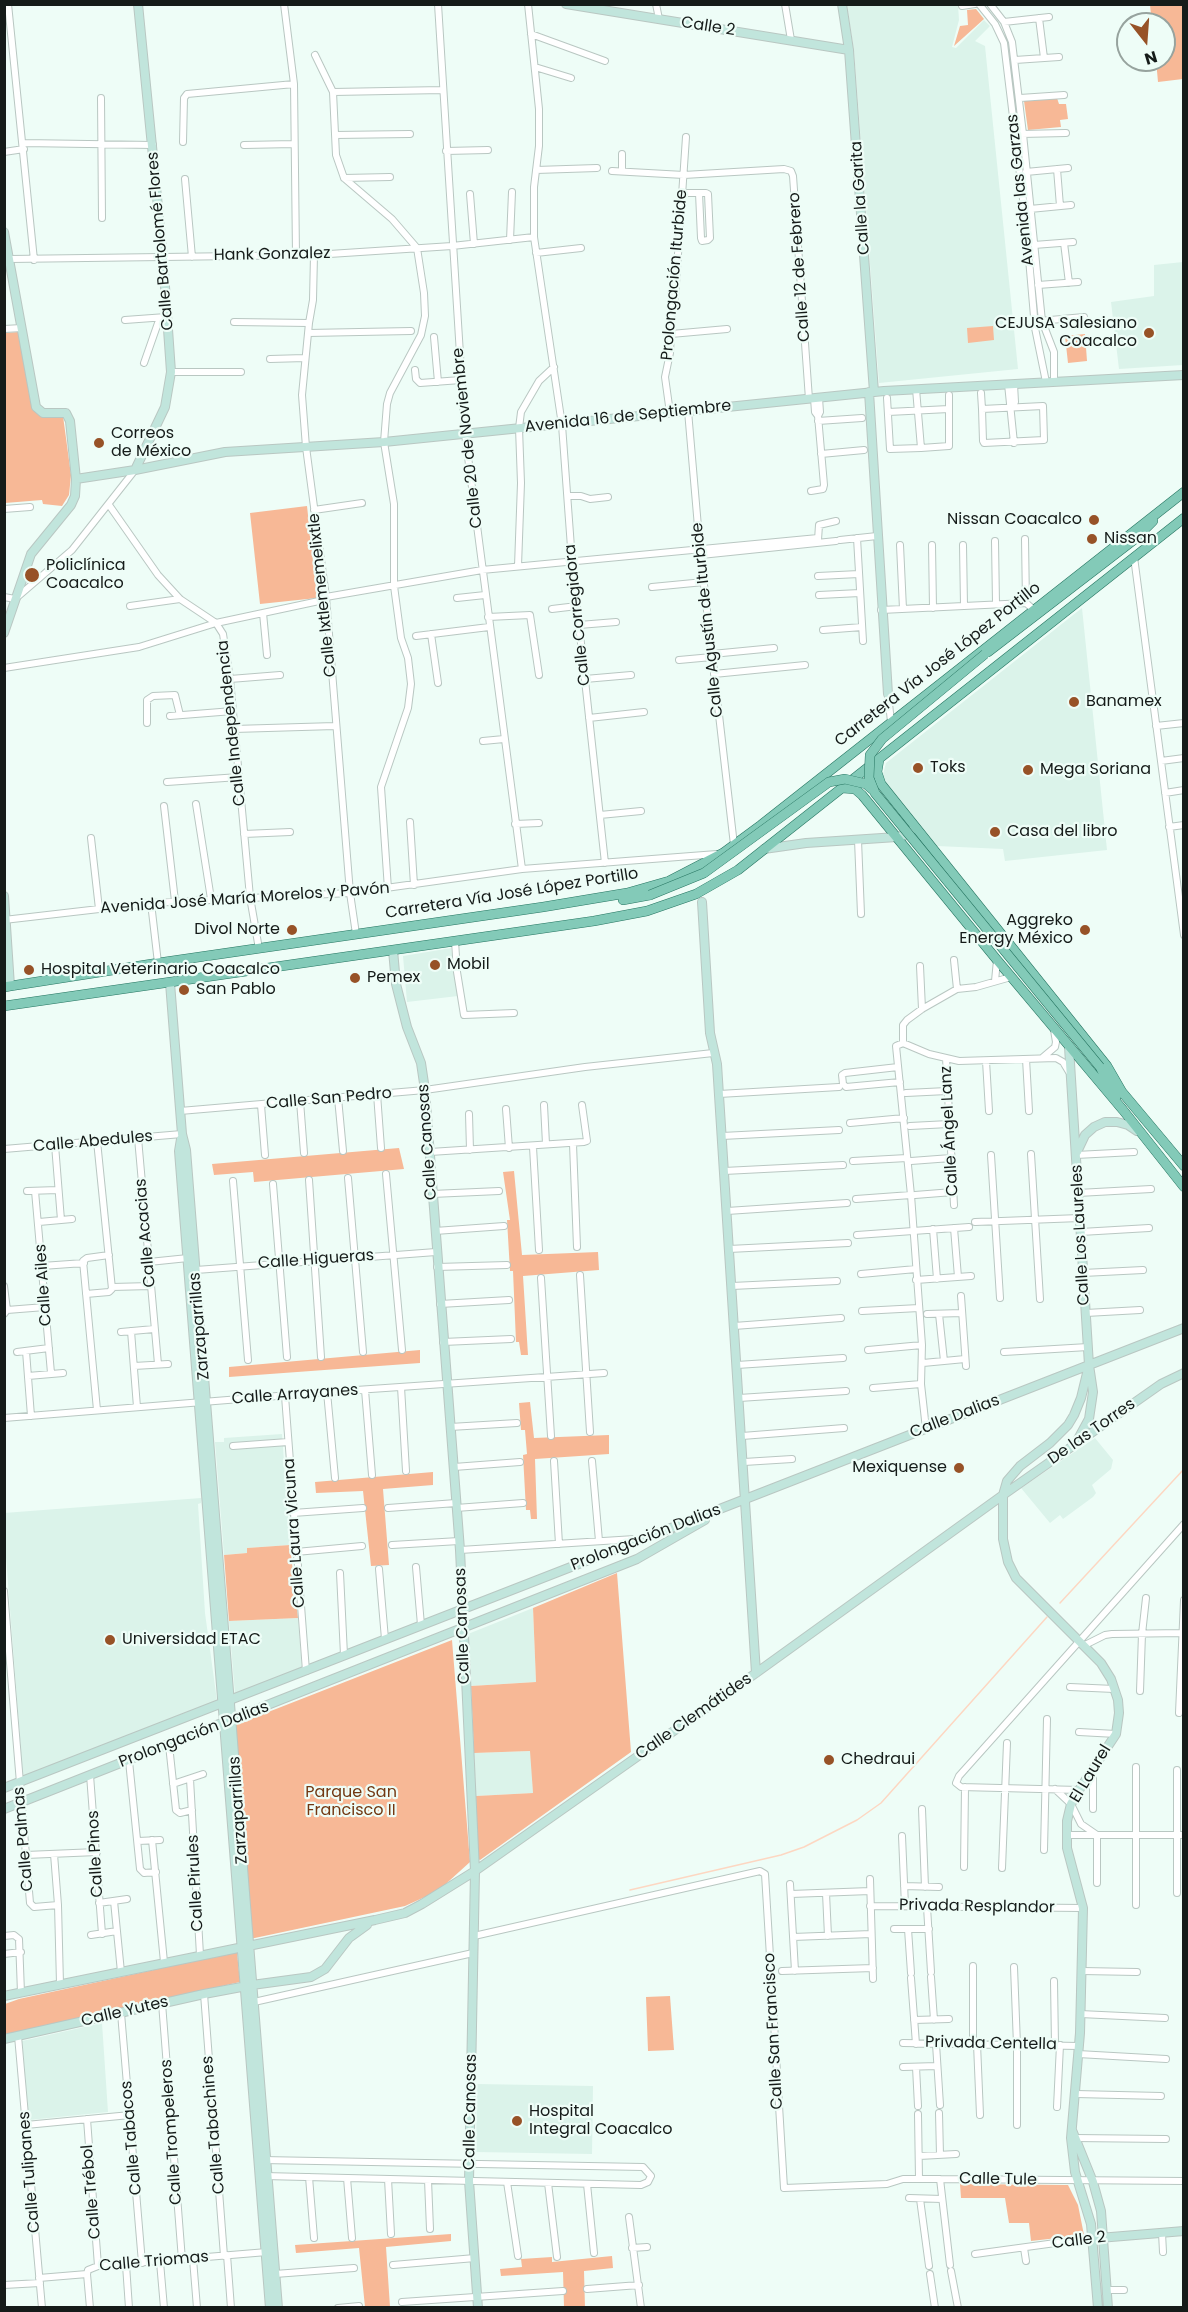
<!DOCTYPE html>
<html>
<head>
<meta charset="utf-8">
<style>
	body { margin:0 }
	#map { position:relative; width:1188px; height:2312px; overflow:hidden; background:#eefdf7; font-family:Poppins,sans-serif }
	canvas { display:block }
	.frame { position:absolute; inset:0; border:6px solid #151b19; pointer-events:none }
	.north { position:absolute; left:1116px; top:12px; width:60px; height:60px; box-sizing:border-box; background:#eefdf7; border:2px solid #97a39e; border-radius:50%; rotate:163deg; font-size:16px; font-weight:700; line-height:24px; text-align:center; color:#151b19 }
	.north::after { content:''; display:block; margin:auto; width:21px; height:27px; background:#975227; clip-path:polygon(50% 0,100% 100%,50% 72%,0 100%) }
</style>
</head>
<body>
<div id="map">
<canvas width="1188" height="2312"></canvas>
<div class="frame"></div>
<div class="north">N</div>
</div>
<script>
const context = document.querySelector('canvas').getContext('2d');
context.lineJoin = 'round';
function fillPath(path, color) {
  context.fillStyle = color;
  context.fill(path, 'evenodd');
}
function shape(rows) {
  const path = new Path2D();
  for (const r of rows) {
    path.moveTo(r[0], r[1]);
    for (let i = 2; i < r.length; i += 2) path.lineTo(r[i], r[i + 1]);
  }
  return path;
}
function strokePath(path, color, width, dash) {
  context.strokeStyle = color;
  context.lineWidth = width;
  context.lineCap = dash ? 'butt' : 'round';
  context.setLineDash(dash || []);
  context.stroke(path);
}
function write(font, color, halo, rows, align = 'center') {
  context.font = font + ' Poppins,sans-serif';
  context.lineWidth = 4.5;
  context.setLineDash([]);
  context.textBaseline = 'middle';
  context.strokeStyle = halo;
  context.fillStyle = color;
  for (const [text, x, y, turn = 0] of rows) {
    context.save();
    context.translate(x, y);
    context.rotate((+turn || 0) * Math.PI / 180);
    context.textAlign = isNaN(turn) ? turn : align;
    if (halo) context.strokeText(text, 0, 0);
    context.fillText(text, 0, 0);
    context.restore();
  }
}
const built = shape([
	[847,5,958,5,959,20,952,47,956,48,984,20,990,26,975,41,985,46,1018,369,879,383,854,51],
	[1183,262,1183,365,1119,369,1111,302,1154,296,1154,265],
	[1082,608,1107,850,1005,861,1003,849,937,846,884,786,883,774,886,763],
	[451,948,458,996,407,1002,403,956],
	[282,1434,290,1545,247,1548,247,1553,224,1555,215,1442,224,1442,224,1438],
	[1095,1438,1113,1460,1111,1469,1092,1485,1096,1493,1093,1497,1063,1519,1060,1515,1050,1523,1021,1488],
	[201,1498,201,1503,198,1504,205,1613,217,1701,23,1778,5,1544,4,1513],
	[533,1608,536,1682,471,1686,468,1634],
	[298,1618,302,1668,235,1695,229,1621],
	[531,1751,533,1793,476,1796,474,1753],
	[102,2023,108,2112,29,2120,22,2041],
	[477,2084,593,2086,592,2154,476,2152]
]);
const green = shape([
	[1150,5,1183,5,1183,79,1158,82,1156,60,1164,60,1164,24,1152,24],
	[976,9,984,19,954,46,960,26,968,25,967,10],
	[1057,98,1059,104,1066,104,1068,119,1060,120,1061,127,1028,130,1024,101],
	[993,326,994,340,968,343,967,328],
	[18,332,34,411,45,416,63,416,71,475,69,495,62,506,43,504,42,500,5,503,5,333],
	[1085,334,1087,361,1068,363,1065,336],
	[307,506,317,598,260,604,250,513],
	[399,1148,404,1169,254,1182,253,1172,214,1175,212,1164],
	[514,1171,522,1255,598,1252,599,1270,523,1276,528,1355,521,1355,519,1342,516,1342,513,1271,510,1271,507,1220,510,1220,503,1172],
	[420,1350,420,1363,229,1377,229,1367],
	[530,1402,534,1438,609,1435,609,1454,535,1459,537,1519,531,1519,530,1510,526,1510,523,1455,527,1454,525,1430,521,1430,519,1403],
	[433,1472,433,1485,383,1489,389,1565,371,1566,363,1491,316,1493,315,1482],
	[290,1545,298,1618,229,1621,224,1555,247,1553,247,1548],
	[617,1573,631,1752,480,1860,478,1859,476,1796,533,1793,530,1751,474,1753,471,1686,536,1682,533,1608],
	[452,1640,470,1862,438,1891,405,1906,250,1939,230,1727],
	[237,1952,240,1982,5,2035,5,2004,19,1999],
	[670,1996,674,2050,648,2051,646,1997],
	[960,2184,1068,2185,1078,2205,1084,2235,1031,2241,1029,2223,1009,2223,1005,2198,961,2198],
	[451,2234,451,2241,386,2247,390,2307,365,2307,359,2248,296,2253,295,2245],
	[612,2256,613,2268,584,2271,585,2308,564,2307,563,2272,501,2276,500,2269,522,2267,521,2259,552,2257,552,2262]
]);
const stream = shape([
	[1060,1603,1184,1469],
	[630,1890,781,1855,804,1847,857,1820,881,1803,1047,1617]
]);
const street = shape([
	[8,4,34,260],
	[284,4,294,84,296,255],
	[438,4,465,434,522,869],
	[528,4,539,109,539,146,534,187,534,237,562,425,572,561,605,863],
	[656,4,659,19],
	[785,4,791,40],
	[979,4,995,24,1004,43,1026,224,1035,328,1046,382],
	[990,4,1004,22,1012,42,1023,134,1042,321,1054,352,1054,382],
	[962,6,975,4],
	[1039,18,1044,58],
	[1004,22,1049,17],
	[531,34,605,61],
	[315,55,333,92,336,155,344,178,392,219,417,248,424,293,425,316,421,335,390,393,387,404,384,442,394,504,394,586,401,638,408,658,411,684,408,708,381,787,388,889],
	[1015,60,1059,57],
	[535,67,571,78],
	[333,92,443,90],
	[101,98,102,218],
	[1020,98,1064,95],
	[1021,134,1066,133],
	[335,135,410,134],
	[183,142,184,98,187,94,294,84],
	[23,143,153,145],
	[244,145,294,144],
	[446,151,488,150],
	[4,152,24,149],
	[622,154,622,171],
	[1057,169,1060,206],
	[536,170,597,168],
	[612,171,684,175,784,169,791,171,793,176,809,399],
	[1026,172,1068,168],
	[344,178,390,177],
	[185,179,192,257],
	[682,193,706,193,708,194,710,238,708,240,702,241,701,238,699,193],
	[470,194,474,244],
	[1030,209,1071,205],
	[510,240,512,192],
	[1064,243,1069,283],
	[1034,245,1073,242],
	[536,253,581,248],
	[314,255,313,300,309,323,302,395,306,447,326,597,350,893,356,934],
	[10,259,314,255,452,246,534,237],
	[1038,285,1078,282],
	[125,320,166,317],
	[1039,321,1084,317],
	[234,322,309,323],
	[4,329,22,328],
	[308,333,411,331],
	[671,334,727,329],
	[434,337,438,382],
	[270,359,305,358],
	[144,363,158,323,166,321],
	[415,370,416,379,420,383,461,380],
	[171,372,241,372],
	[1008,384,1014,443],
	[916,389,921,448],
	[981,393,982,409,983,441,984,443,1044,440,1043,406,982,409],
	[887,398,890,449,921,448,949,446,949,395],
	[1012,407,1015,402,1014,384],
	[688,411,700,550,734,845],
	[888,412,949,409],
	[670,413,665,377,670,353,672,306,675,298,686,137],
	[818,416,820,412,819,398],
	[818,421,862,418],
	[821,454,864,450],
	[811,491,823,489,824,485,818,416,815,412,814,398],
	[568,496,581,496,590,499,608,497],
	[109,505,158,575,180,599,216,623,223,634,230,679,250,897,259,949],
	[4,509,30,507],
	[314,510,362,503],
	[857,538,863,641],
	[1025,539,1026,603,1033,609],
	[818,540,819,525,836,521],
	[840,540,877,536],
	[995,541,996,604],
	[900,545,903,609],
	[932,545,933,608],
	[963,545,964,606],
	[701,555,836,541],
	[1134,557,1184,935],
	[518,566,521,483,519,428,521,412,539,381,554,367],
	[818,576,859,574],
	[652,587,704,582],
	[819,595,860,593],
	[4,597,15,599,72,550,135,470],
	[457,598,485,595],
	[130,606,180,599],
	[552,609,577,606],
	[881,610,1026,603],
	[263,613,267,655],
	[488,617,530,615,539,675],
	[579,625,616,622],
	[823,630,862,627],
	[431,634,438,683],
	[416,636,489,627],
	[712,654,774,648],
	[679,660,712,657],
	[4,668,139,647,216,623,319,601,326,597,482,570,818,538],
	[714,674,805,665],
	[230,679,280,675],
	[585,679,631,675],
	[888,694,891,722],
	[170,716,233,711],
	[589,718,644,712],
	[147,723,147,700,153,696,175,695,180,715],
	[1156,726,1184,723],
	[234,729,335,726],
	[483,741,504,739],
	[1161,761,1184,758],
	[167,782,239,777],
	[1165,793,1184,790],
	[196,804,211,899],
	[164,806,175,901],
	[600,815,641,811],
	[410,822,414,885],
	[515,824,539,823],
	[1169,827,1184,825],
	[244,834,290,832],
	[91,838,99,909],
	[858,840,861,914],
	[151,903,158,963],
	[4,920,151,903,350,893,522,869,717,854],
	[455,941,457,972,464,1015,514,1013],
	[954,960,957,989],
	[920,966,922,1009],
	[995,981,997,960],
	[903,1043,896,1046,911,1195,922,1345,921,1384,926,1429],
	[903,1043,929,1054,959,1061,1056,1058,1063,1062,1069,1072],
	[903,1043,903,1025,907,1020,922,1009,957,989,976,987,1011,977],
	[946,1058,954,1205],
	[1042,1058,1055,1047,1056,1042,1054,1030],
	[1026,1059,1029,1111],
	[986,1061,989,1111],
	[898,1067,845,1073,842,1075,843,1084,846,1087,900,1082],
	[906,1093,947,1091],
	[377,1094,381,1148],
	[719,1094,839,1087],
	[338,1098,343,1151],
	[300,1101,304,1153],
	[261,1105,265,1155],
	[544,1105,546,1144],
	[506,1109,509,1148],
	[180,1111,425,1090,585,1067,713,1053],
	[469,1114,470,1150],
	[850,1123,904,1118],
	[910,1126,949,1124],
	[722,1136,839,1130],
	[138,1138,158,1364],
	[573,1144,577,1247],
	[55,1145,61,1220],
	[533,1147,539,1250],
	[4,1149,182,1134],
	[430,1152,584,1142,587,1141,582,1105],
	[1031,1154,1040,1299],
	[991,1155,1000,1298],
	[1076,1155,1134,1152],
	[853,1161,907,1158],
	[911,1161,951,1158],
	[724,1171,843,1165],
	[386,1174,402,1350],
	[348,1178,363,1352],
	[309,1180,321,1357],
	[233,1181,248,1360],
	[273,1184,287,1357],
	[27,1191,58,1190],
	[35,1191,51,1373],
	[1078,1193,1151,1189],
	[432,1194,499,1191],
	[915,1195,953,1192],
	[856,1199,911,1195],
	[727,1211,847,1203],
	[39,1222,72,1219],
	[975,1222,1080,1218],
	[954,1228,958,1277],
	[933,1229,937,1279],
	[435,1231,504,1226],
	[1081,1232,1149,1228],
	[857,1235,969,1227],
	[729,1249,848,1243],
	[149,1262,188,1258],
	[42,1266,84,1263],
	[437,1267,507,1265],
	[196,1270,436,1252],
	[1083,1273,1143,1270],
	[861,1274,916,1269],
	[580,1275,590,1432],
	[541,1278,551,1436],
	[916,1280,971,1276],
	[4,1286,7,1310,4,1314],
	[732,1286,837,1281],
	[112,1287,151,1286],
	[86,1294,109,1292,112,1289,97,1141],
	[961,1296,966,1366],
	[440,1304,509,1300],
	[7,1310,45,1307],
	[862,1311,919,1308],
	[1086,1313,1140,1310],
	[927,1314,962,1313],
	[939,1314,944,1361],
	[734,1326,841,1318],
	[131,1331,137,1407],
	[121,1332,154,1329],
	[443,1342,511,1339],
	[868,1350,922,1345],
	[26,1351,31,1416],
	[17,1352,49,1348],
	[1004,1352,1088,1347],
	[923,1363,965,1359],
	[737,1365,843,1358],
	[134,1366,168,1364],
	[28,1376,63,1373],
	[401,1387,406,1471],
	[873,1388,921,1384],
	[365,1390,372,1475],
	[327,1392,335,1478],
	[285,1396,306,1671],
	[739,1398,846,1391],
	[97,1410,83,1261,87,1258,109,1255],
	[4,1418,327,1392,604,1373],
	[450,1427,517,1423],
	[742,1436,844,1428],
	[233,1446,288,1442],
	[554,1461,559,1544],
	[592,1461,599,1541],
	[744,1462,792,1459],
	[454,1467,520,1462],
	[388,1508,456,1503],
	[456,1508,523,1503],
	[293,1513,363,1508],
	[392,1545,459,1541],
	[460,1550,635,1539],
	[296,1552,362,1546],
	[416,1567,421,1625],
	[379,1569,385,1639],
	[340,1573,344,1655],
	[4,1591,30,1903,34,1907,58,1905],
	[1085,1645,1105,1635,1112,1634,1184,1633],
	[1070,1687,1114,1689],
	[1140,1691,1142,1634,1146,1598],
	[1179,1713,1184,1600],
	[1079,1732,1116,1734],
	[169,1745,176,1810,180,1813,192,1810],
	[129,1761,140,1869,144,1873,156,1872],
	[1093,1771,1093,1809],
	[90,1775,102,1934],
	[190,1779,200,1955],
	[173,1784,203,1774],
	[1055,1789,1071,1804,1081,1824,1097,1835,1097,1883],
	[1079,1790,961,1787,956,1783,959,1776,1184,1524],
	[922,1809,925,1887],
	[1067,1835,1184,1835],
	[902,1836,905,1906],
	[152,1840,164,1962],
	[138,1841,160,1840],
	[1044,1850,1047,1719],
	[54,1854,58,1905,60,1984],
	[26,1855,97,1852],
	[964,1867,965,1787],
	[1002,1868,1007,1743],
	[870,1879,873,1979],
	[790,1884,795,1971],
	[904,1886,939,1887],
	[826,1893,828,1936],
	[1177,1893,1177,1770],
	[791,1894,870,1891],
	[114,1901,121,1972],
	[99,1903,127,1899],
	[1136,1905,1136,1767],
	[870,1906,1083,1908],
	[927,1907,931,1972],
	[894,1929,929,1929],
	[908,1929,911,1973],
	[91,1935,117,1931],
	[4,1936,14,1935,19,1939,21,1993],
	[474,1936,760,1871,765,1874,784,2188,887,2184,903,2179,940,2179,1184,2181],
	[793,1937,871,1934],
	[4,1954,21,1952],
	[1014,1967,1017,2045,1017,2125],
	[782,1971,873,1968],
	[1082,1971,1137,1972],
	[931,1977,934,2020],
	[911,1978,916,2044],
	[1054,1981,1055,2045],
	[204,1994,224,2256],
	[254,2002,473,1953],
	[162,2003,182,2260],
	[121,2013,142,2263],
	[1080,2014,1165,2018],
	[914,2020,949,2019],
	[18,2036,42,2308],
	[903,2043,1079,2046],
	[936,2044,940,2105],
	[973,2044,973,1966],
	[977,2044,980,2115],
	[1078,2054,1166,2059],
	[903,2067,937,2066],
	[916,2067,918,2106],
	[1076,2094,1161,2096],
	[1057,2107,1060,2045],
	[939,2113,940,2155],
	[918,2114,919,2179],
	[87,2119,98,2266],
	[26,2125,130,2115],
	[1074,2138,1166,2139],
	[919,2156,956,2154],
	[262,2160,643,2167,651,2176,648,2182,641,2185,264,2176],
	[309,2177,314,2238],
	[347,2178,352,2238],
	[388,2179,391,2234],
	[940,2179,950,2265],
	[428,2180,430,2229],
	[507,2182,518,2256],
	[548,2183,557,2257],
	[587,2184,594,2253],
	[909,2198,942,2199],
	[920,2199,929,2266],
	[629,2217,641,2308],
	[1162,2233,1163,2252],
	[632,2248,647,2247],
	[1024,2248,1026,2261],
	[975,2254,1092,2238],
	[227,2255,231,2308],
	[193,2259,197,2308],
	[160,2262,164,2308],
	[126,2265,129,2308],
	[393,2265,475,2258],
	[951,2271,958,2308],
	[87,2274,90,2308],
	[275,2274,354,2268],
	[930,2274,935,2308],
	[39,2278,87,2274,88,2270,98,2266,267,2252],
	[4,2285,40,2283],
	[587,2289,639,2285],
	[1106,2290,1124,2290],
	[402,2302,563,2291],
	[338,2308,359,2306]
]);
const secondary = shape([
	[566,4,849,50],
	[842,4,849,50,874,392],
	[4,232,36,407,43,413,66,413,70,421,76,479,75,496,71,505,31,554,4,633],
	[869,392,888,694],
	[135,470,165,407,171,372,163,258,138,4],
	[76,479,135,470,225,452,384,442,884,391,1184,375],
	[764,849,806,843,897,837,906,835,912,830],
	[4,896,10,986,5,987],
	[702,902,710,1033,717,1064,756,1673],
	[393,950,396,984,407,1027,421,1063,425,1090,460,1550,475,1871,469,2181,478,2308],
	[170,983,182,1134,186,1150,278,2308],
	[1069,1047,1089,1365,1093,1392,1089,1419,1077,1441],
	[181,1139,179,1151,270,2308],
	[1077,1152,1085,1135,1094,1127,1105,1122,1117,1122,1128,1125,1137,1131],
	[1089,1365,1081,1398,1074,1415,1068,1425,1050,1443,1020,1466,1007,1481,1003,1495,1003,1539,1008,1562,1016,1578,1101,1663,1111,1679,1118,1700,1119,1713,1116,1734,1079,1790,1071,1804,1067,1821,1067,1848,1083,1908,1080,2033,1071,2138,1075,2172,1091,2224,1098,2308],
	[4,1788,1184,1328],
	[4,1809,637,1559,705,1520],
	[4,1996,375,1920,405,1913,422,1904,475,1871,756,1673,1003,1495,1161,1384,1184,1373],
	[4,2039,204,1994,252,1985,311,1977,325,1969,349,1938,367,1925],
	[1072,2130,1093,2182,1101,2211,1108,2308],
	[1099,2238,1184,2231]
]);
const primary = shape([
	[988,652,1135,539,1153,521],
	[879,760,877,772,881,784,1107,1066,1122,1092,1184,1166],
	[842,788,855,789,862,795,997,960,1123,1110,1184,1187],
	[623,900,650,895],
	[4,987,158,963,543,907,627,893,669,881,723,853,761,825,1184,492],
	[4,1006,594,921,647,911,696,894,738,870,1184,518],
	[1100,1067,1116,1097]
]);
const primaryBridge = shape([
	[985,654,882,739,870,755,869,778,875,793,1100,1067],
	[650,895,704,873,829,782,845,779,866,784,873,790]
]);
const markers = [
	[1149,333,6,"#975227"],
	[99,443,6,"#975227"],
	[1094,520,6,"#975227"],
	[1092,539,6,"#975227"],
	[32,575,8,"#975227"],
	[1074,702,6,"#975227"],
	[918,768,6,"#975227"],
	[1028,770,6,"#975227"],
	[995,832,6,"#975227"],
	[292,930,6,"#975227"],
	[1085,930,6,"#975227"],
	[435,965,6,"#975227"],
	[29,970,6,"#975227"],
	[355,978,6,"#975227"],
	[184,990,6,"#975227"],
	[959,1468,6,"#975227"],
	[110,1640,6,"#975227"],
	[829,1760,6,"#975227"],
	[517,2121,6,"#975227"]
];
const streetNames = [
	["Calle 2",708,27,9],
	["Avenida las Garzas",1021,190,-96],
	["Calle la Garita",861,198,-94],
	["Calle Bartolomé Flores",161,241,-95],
	["Hank Gonzalez",272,255,-1],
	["Calle 12 de Febrero",800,267,-94],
	["Prolongación Iturbide",675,275,-85],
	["Avenida 16 de Septiembre",628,417,-6],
	["Calle 20 de Noviembre",468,438,-96],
	["Calle Ixtlememelixtle",323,595,-96],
	["Calle Corregidora",578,615,-96],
	["Calle Agustín de Iturbide",708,620,-96],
	["Carretera Vía José López Portillo",938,665,-38],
	["Calle Independencia",232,723,-96],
	["Carretera Vía José López Portillo",512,894,-9],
	["Avenida José María Morelos y Pavón",245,899,-4],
	["Calle San Pedro",329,1099,-5],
	["Calle Ángel Lanz",950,1131,-93],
	["Calle Abedules",93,1142,-5],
	["Calle Canosas",428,1142,-94],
	["Calle Acacias",146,1233,-95],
	["Calle Los Laureles",1081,1235,-93],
	["Calle Higueras",316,1260,-4],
	["Calle Ailes",44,1285,-94],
	["Zarzaparrillas",200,1326,-95],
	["Calle Arrayanes",295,1395,-4],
	["Calle Dalias",955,1417,-21],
	["De las Torres",1092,1432,-35],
	["Calle Laura Vicuna",295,1533,-94],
	["Prolongación Dalias",646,1538,-21],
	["Calle Canosas",463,1626,-92],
	["Calle Clemátides",694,1717,-35],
	["Prolongación Dalias",194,1735,-21],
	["El Laurel",1091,1774,-59],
	["Zarzaparrillas",239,1810,-94],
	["Calle Palmas",24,1839,-95],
	["Calle Pinos",96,1854,-93],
	["Calle Pirules",196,1883,-93],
	["Privada Resplandor",977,1907,1],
	["Calle Yutes",125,2012,-13],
	["Calle San Francisco",774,2031,-93],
	["Privada Centella",991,2044,1],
	["Calle Canosas",471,2112,-89],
	["Calle Tabachines",214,2125,-95],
	["Calle Trompeleros",172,2132,-94],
	["Calle Tabacos",132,2138,-95],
	["Calle Tulipanes",30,2172,-95],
	["Calle Tule",998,2180,1],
	["Calle Trébol",92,2192,-95],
	["Calle 2",1079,2241,-7],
	["Calle Triomas",154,2262,-5]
];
const poiNames = [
	["CEJUSA Salesiano",1137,324,"right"],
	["Coacalco",1137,342,"right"],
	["Correos",111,434],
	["de México",111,452],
	["Nissan Coacalco",1082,520,"right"],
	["Nissan",1104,539],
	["Policlínica",46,566],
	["Coacalco",46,584],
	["Banamex",1086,702],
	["Toks",930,768],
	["Mega Soriana",1040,770],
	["Casa del libro",1007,832],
	["Aggreko",1073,921,"right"],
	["Energy México",1073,939,"right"],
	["Divol Norte",280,930,"right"],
	["Mobil",447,965],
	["Hospital Veterinario Coacalco",41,970],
	["Pemex",367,978],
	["San Pablo",196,990],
	["Mexiquense",947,1468,"right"],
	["Universidad ETAC",122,1640],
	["Chedraui",841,1760],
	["Hospital",529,2112],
	["Integral Coacalco",529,2130]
];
const parkNames = [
	["Parque San",351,1793],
	["Francisco II",351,1811]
];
fillPath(built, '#dbf3ea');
fillPath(green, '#f7b896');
strokePath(stream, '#fdd7c2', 1.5);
strokePath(street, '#b9c7c2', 8);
strokePath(secondary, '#b9c7c2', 10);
strokePath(primary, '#277662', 10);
strokePath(street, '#fff', 6);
strokePath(secondary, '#c1e5dc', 8);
strokePath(primary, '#83cab8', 9);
strokePath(primaryBridge, '#277662', 10, []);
strokePath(primaryBridge, '#83cab8', 9);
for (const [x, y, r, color] of markers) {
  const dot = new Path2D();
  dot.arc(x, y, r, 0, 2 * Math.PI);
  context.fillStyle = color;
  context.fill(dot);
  strokePath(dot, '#eefdf7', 2);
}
write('16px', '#151b19', '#eefdf7', streetNames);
write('16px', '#151b19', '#eefdf7', poiNames, 'left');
write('16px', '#723812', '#eefdf7', parkNames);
</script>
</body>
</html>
